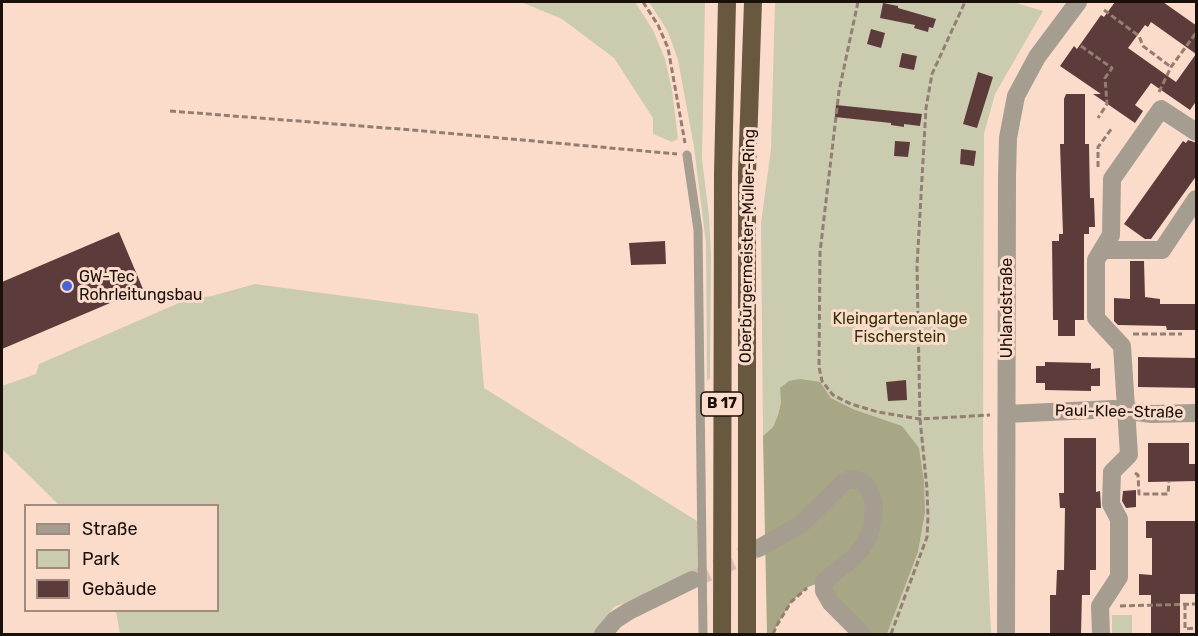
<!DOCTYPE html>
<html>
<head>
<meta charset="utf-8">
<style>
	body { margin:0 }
	#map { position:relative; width:1198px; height:636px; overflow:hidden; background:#fbdccb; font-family:Rubik,sans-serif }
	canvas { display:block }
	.frame { position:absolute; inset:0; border:3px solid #1a100a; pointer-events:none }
	.legend { position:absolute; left:24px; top:504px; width:195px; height:108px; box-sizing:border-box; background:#fbdccb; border:2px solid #a18a7e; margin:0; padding:8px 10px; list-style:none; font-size:18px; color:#1a100a }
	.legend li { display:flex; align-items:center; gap:12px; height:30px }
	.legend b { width:30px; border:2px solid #a18a7e }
</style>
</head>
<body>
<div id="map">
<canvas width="1198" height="636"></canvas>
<div class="frame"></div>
<ul class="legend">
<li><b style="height:8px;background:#a59d90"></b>Straße</li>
<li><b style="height:16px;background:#cbcbaf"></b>Park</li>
<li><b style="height:16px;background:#5c3c3b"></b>Gebäude</li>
</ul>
</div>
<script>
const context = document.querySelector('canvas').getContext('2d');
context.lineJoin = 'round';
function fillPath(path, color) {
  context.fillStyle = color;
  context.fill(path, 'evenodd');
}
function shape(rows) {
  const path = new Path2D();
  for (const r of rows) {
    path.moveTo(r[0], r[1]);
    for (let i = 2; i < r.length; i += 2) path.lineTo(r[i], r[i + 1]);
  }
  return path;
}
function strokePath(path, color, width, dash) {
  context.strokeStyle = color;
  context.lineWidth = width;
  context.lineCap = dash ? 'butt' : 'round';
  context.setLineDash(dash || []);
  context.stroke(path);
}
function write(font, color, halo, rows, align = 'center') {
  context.font = font + ' Rubik,sans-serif';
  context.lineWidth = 6;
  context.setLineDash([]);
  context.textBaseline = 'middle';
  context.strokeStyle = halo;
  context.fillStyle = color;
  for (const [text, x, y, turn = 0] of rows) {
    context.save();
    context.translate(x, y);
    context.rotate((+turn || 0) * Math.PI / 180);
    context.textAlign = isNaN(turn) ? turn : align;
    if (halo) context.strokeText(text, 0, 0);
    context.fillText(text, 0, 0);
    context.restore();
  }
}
const green = shape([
	[521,2,635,2,653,30,665,59,672,90,678,139,672,142,653,134,653,118,614,58,562,19],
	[649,2,705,2,702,159,709,216,711,254,710,378,707,381,706,243,694,147,678,60,672,43,667,30],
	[775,2,1013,2,1043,11,995,94,984,134,983,447,991,634,887,634,918,552,925,513,902,426,853,409,831,398,820,383,781,388,781,402,778,415,773,427,763,436,761,223,771,149],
	[255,284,478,314,484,388,697,521,697,574,614,607,594,634,120,634,116,611,218,610,218,506,59,505,2,449,2,386,36,374,39,364,188,299,212,296],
	[1112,615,1132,615,1132,634,1112,634]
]);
const forest = shape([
	[800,379,820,382,831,398,853,409,902,426,919,448,924,481,925,513,918,552,887,634,867,634,824,581,808,587,791,602,777,625,773,634,767,634,763,436,773,427,778,415,781,402,780,388,789,381]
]);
const building = shape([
	[1115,2,1163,2,1197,26,1197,100,1190,110,1151,83,1135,105,1143,111,1135,123,1093,94,1101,94,1060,66,1074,46,1077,49,1101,15,1104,17],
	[1151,22,1196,54,1176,82,1128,48,1145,25,1148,27],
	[883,3,898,6,898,8,936,19,933,28,929,27,928,32,914,28,915,25,880,18],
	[871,29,885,33,881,48,867,44],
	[902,53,917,56,914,70,899,67],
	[978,72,993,77,977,128,963,124],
	[1066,94,1085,94,1085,144,1089,144,1090,198,1094,198,1095,227,1089,227,1089,234,1084,234,1084,320,1075,320,1075,336,1058,336,1058,320,1053,320,1052,241,1059,241,1059,234,1063,234,1060,144,1064,144,1064,99],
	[836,105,922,114,920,126,904,124,904,127,891,125,891,123,835,117],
	[1188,140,1197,143,1197,175,1151,239,1145,239,1124,224,1183,141,1186,143],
	[895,141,910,142,908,157,894,156],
	[961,149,976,151,974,166,960,164],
	[119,232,143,289,2,349,2,282],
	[665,241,666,264,631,265,629,243],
	[1130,261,1144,261,1145,297,1160,299,1160,304,1197,304,1197,330,1167,330,1166,326,1118,325,1114,321,1114,298,1130,299],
	[1138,357,1197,358,1197,388,1138,387],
	[1045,362,1091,363,1091,369,1100,368,1100,386,1091,386,1091,391,1045,390,1045,383,1036,383,1036,366,1045,366],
	[906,380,907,400,888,401,886,382],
	[1064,438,1096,438,1096,492,1100,491,1101,508,1096,508,1096,570,1090,570,1090,595,1082,595,1081,634,1050,634,1050,595,1056,595,1057,570,1064,570,1065,508,1060,508,1059,493,1064,493],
	[1148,443,1189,443,1189,464,1197,464,1197,481,1148,482],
	[1136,490,1136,507,1126,508,1122,501,1123,491],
	[1146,521,1197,521,1197,594,1180,594,1180,634,1151,634,1151,595,1139,595,1139,574,1152,575,1152,538,1146,538]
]);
const minorTunnel = shape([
	[692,580,759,548]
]);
const path = shape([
	[643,2,658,25,668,48,685,143],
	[858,2,839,91,820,252,819,367,822,381,833,395,851,404,878,412,920,419,990,415],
	[1104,10,1139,36,1143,46,1171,67],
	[1081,46,1112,68,1105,78,1107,104,1098,118],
	[1159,92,1171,67,1196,33],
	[170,111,412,130,677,154],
	[1098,167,1098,147,1112,128],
	[1133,334,1182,334],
	[1135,473,1138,475,1139,494,1168,494,1169,482],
	[1185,604,1185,629,1196,628],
	[1120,606,1196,604],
	[773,634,777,625,791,602,807,588],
	[891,634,927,537,928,517,927,489,920,419,917,266,926,108,932,74,965,2]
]);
const service = shape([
	[687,155,698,230,703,634]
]);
const minor = shape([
	[1102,250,1162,250,1196,199],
	[1007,414,1113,409,1152,414,1196,413],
	[759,548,800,525,844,482,851,479,860,481,866,485,871,494,874,506,873,520,869,536,862,548,852,559,824,581,824,591,831,603,862,634],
	[603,634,615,620,629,611,692,580],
	[1006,634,1007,176,1008,138,1016,96,1037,57,1078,2],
	[1101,634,1100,606,1119,577,1119,519,1111,504,1112,472,1129,455,1122,346,1096,318,1096,260,1111,235,1112,179,1161,109,1196,132]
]);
const trunk = shape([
	[722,634,723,173,727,2],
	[747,634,747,173,753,2]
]);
const markers = [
	[67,286,6,"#4864d7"]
];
const shields = [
	[722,404,42]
];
const shieldNames = [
	["B 17",722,404]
];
const streetNames = [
	["Oberbürgermeister-Müller-Ring",748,246,-89],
	["Uhlandstraße",1007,308,-90],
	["Paul-Klee-Straße",1119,412,1]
];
const poiNames = [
	["GW-Tec",79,277],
	["Rohrleitungsbau",79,295]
];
const parkNames = [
	["Kleingartenanlage",900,319],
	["Fischerstein",900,337]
];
fillPath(green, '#cbcbaf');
fillPath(forest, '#a7a786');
fillPath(building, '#5c3c3b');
strokePath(minorTunnel, '#d9bdae', 18, [18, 9]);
strokePath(path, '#937e72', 3, [6, 3]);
strokePath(service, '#a59d90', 9);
strokePath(minor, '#a59d90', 18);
strokePath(trunk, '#685840', 18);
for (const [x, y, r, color] of markers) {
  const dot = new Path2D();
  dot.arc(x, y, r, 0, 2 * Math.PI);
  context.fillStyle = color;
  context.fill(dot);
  strokePath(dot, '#fbdccb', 2);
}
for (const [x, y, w] of shields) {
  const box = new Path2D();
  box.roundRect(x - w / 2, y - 12, w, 24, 4.5);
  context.fillStyle = '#fbdccb';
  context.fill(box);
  strokePath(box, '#1a100a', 1.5);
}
write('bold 15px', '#1a100a', null, shieldNames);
write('16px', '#1a100a', '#fbdccb', streetNames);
write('16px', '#1a100a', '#fbdccb', poiNames, 'left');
write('16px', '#343206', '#fbdccb', parkNames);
</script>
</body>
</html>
